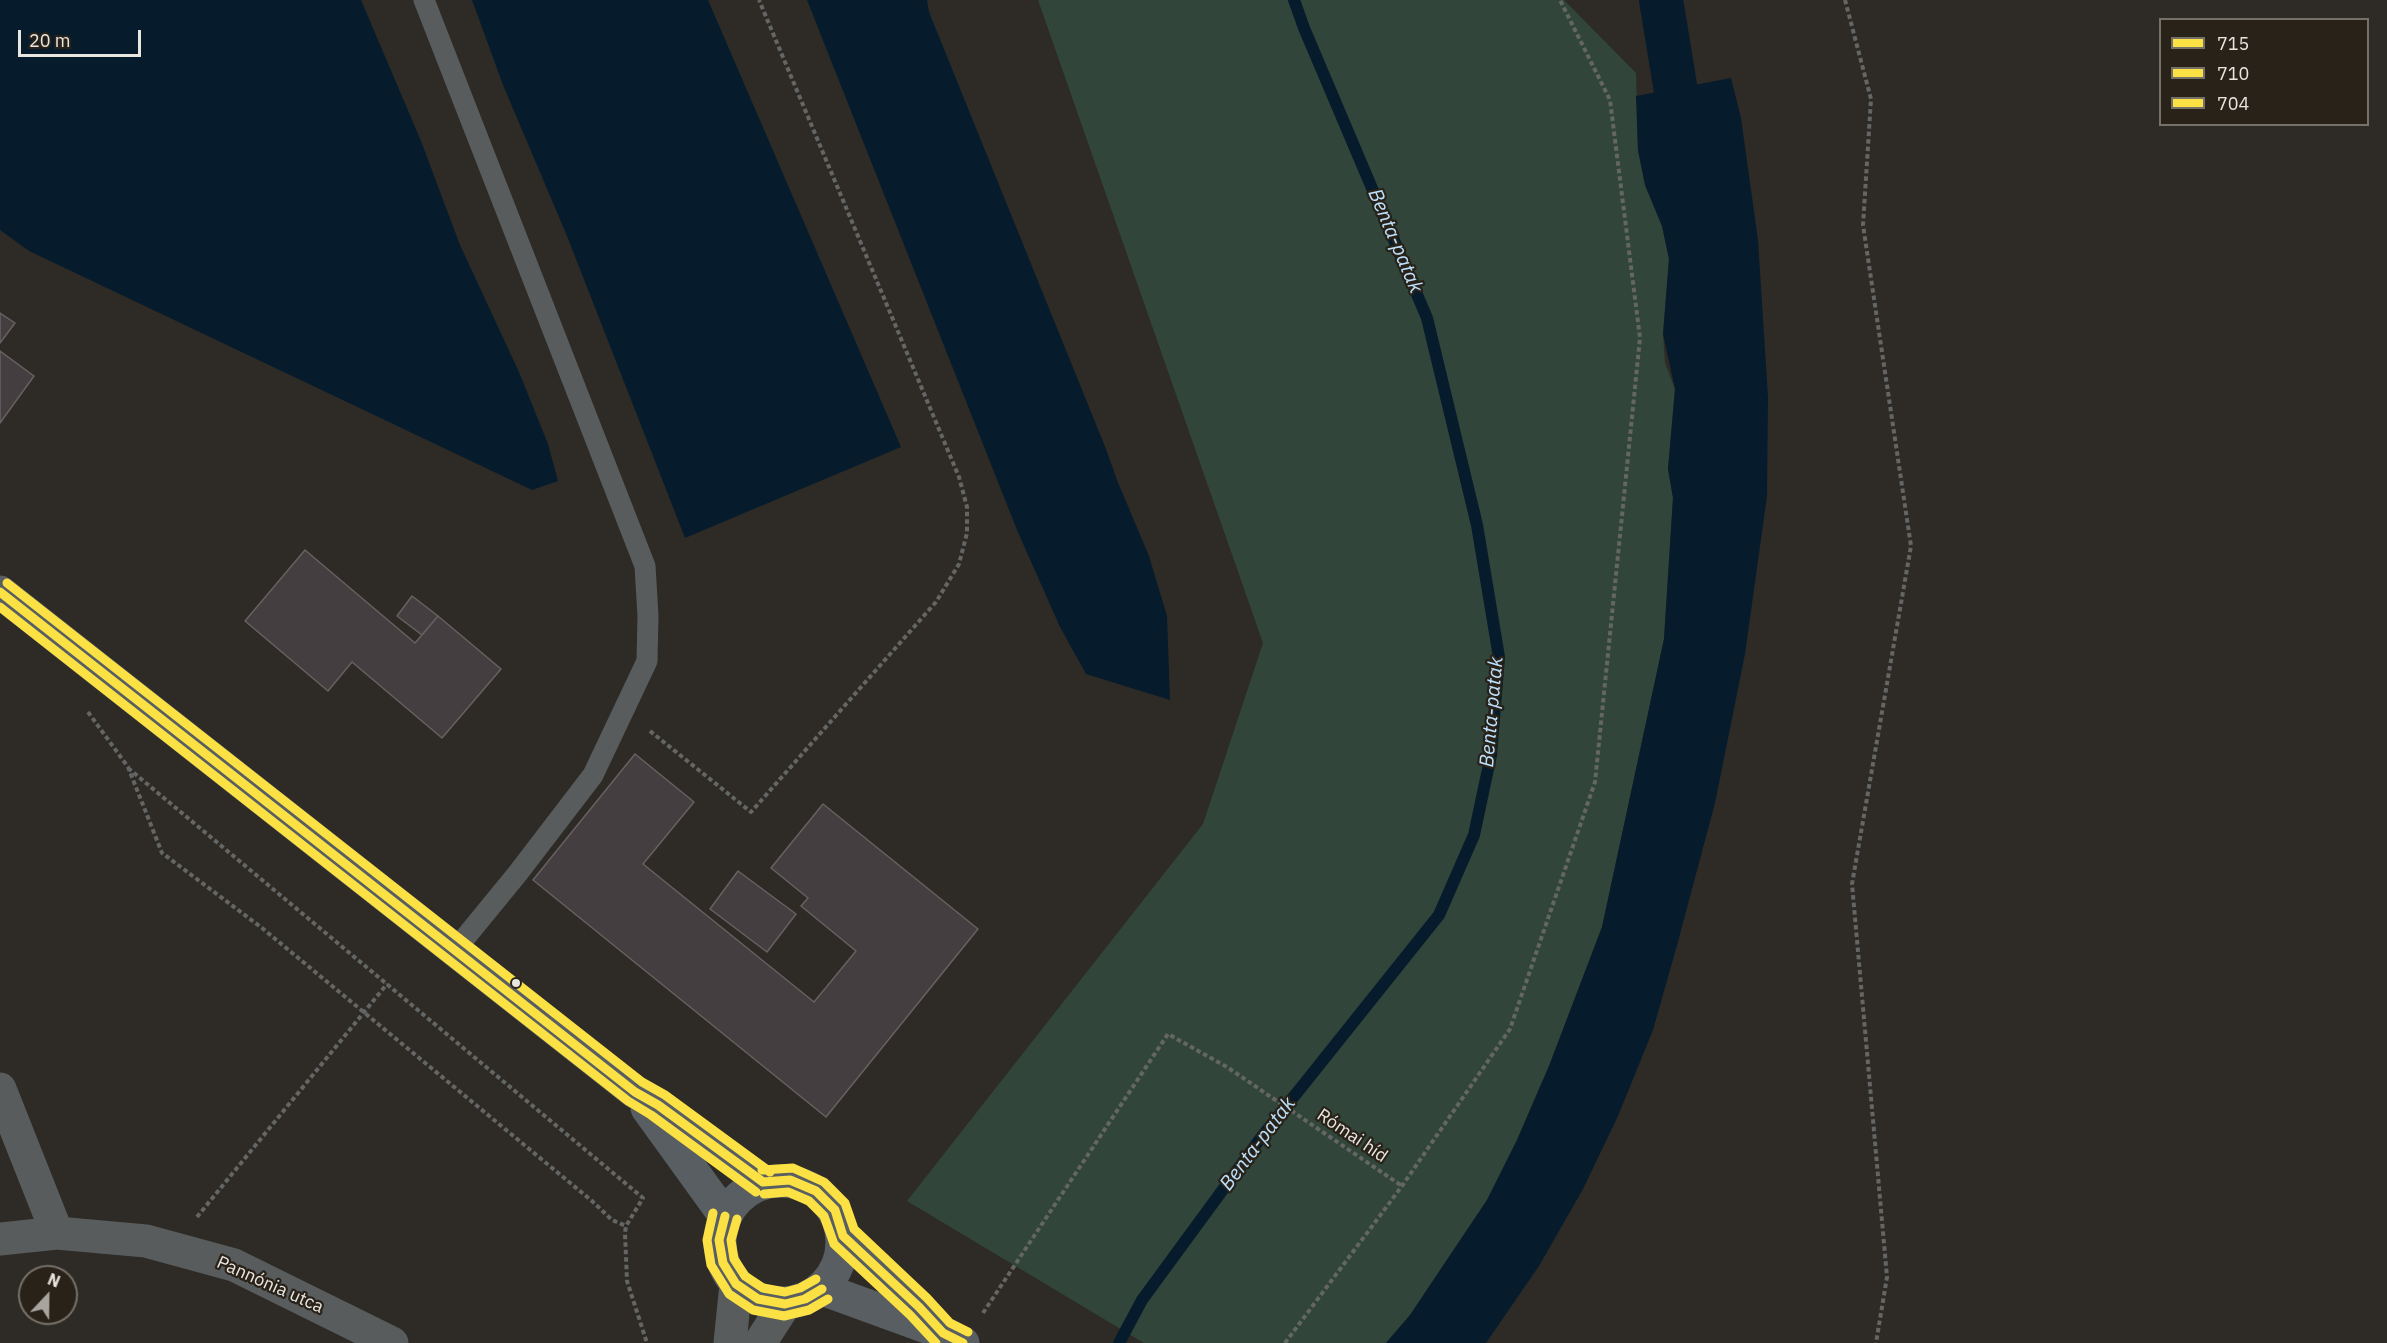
<!DOCTYPE html>
<html>
<head>
<meta charset="utf-8">
<style>
	body { margin:0 }
	#map { position:relative; width:2387px; height:1343px; overflow:hidden; background:#2e2b26; font-family:"IBM Plex Sans",sans-serif }
	canvas { display:block }
	.legend { position:absolute; left:2159px; top:18px; width:210px; height:108px; box-sizing:border-box; background:#282219; border:2px solid #757068; margin:0; padding:8px 10px; list-style:none; font-size:18px; color:#e9e5df }
	.legend li { display:flex; align-items:center; gap:12px; height:30px }
	.legend b { width:30px; border:2px solid #757068 }
	.north { position:absolute; left:18px; top:1265px; width:60px; height:60px; box-sizing:border-box; background:#282219; border:2px solid #757068; border-radius:50%; rotate:22deg; font-size:16px; font-weight:700; line-height:24px; text-align:center; color:#e9e5df }
	.north::after { content:''; display:block; margin:auto; width:21px; height:27px; background:#a8a49e; clip-path:polygon(50% 0,100% 100%,50% 72%,0 100%) }
	.scale { position:absolute; left:18px; top:30px; width:123px; height:27px; box-sizing:border-box; border:3px solid #e9e5df; border-top:0; padding-left:8px; font-size:18px; line-height:21px; white-space:nowrap; color:#e9e5df; -webkit-text-stroke:4px #282219; paint-order:stroke }
</style>
</head>
<body>
<div id="map">
<canvas width="2387" height="1343"></canvas>
<ul class="legend">
<li><b style="height:8px;background:#fbe143"></b>715</li>
<li><b style="height:8px;background:#fbe143"></b>710</li>
<li><b style="height:8px;background:#fbe143"></b>704</li>
</ul>
<div class="north">N</div>
<div class="scale">20 m</div>
</div>
<script>
const context = document.querySelector('canvas').getContext('2d');
context.lineJoin = 'round';
function fillPath(path, color) {
  context.fillStyle = color;
  context.fill(path, 'evenodd');
}
function shape(rows) {
  const path = new Path2D();
  for (const r of rows) {
    if (r.length === 3) {
      path.moveTo(r[0] + r[2], r[1]);
      path.arc(r[0], r[1], r[2], 0, 2 * Math.PI);
      continue;
    }
    path.moveTo(r[0], r[1]);
    for (let i = 2; i < r.length; i += 2) path.lineTo(r[i], r[i + 1]);
  }
  return path;
}
function strokePath(path, color, width, dash) {
  context.strokeStyle = color;
  context.lineWidth = width;
  context.lineCap = dash ? 'butt' : 'round';
  context.setLineDash(dash || []);
  context.stroke(path);
}
function write(font, color, halo, rows, align = 'center') {
  context.font = font + ' "IBM Plex Sans",sans-serif';
  context.lineWidth = 4.5;
  context.setLineDash([]);
  context.textBaseline = 'middle';
  context.strokeStyle = halo;
  context.fillStyle = color;
  for (const [text, x, y, turn = 0] of rows) {
    context.save();
    context.translate(x, y);
    context.rotate((+turn || 0) * Math.PI / 180);
    context.textAlign = isNaN(turn) ? turn : align;
    if (halo) context.strokeText(text, 0, 0);
    context.fillText(text, 0, 0);
    context.restore();
  }
}
const green = shape([
	[1038,0,1564,0,1636,73,1638,150,1645,185,1662,226,1669,259,1663,334,1665,363,1675,389,1668,469,1673,497,1664,639,1602,927,1549,1066,1517,1140,1487,1200,1410,1315,1386,1343,1144,1343,907,1201,1203,824,1263,643]
]);
const water = shape([
	[0,0,361,0,421,141,460,245,519,372,548,444,558,481,532,490,29,251,0,230],
	[472,0,708,0,901,447,685,538,567,236,503,85],
	[807,0,927,0,929,12,1106,449,1117,480,1149,556,1167,616,1170,700,1086,674,1060,627,1017,530],
	[1731,78,1741,118,1758,240,1768,397,1767,496,1745,654,1715,803,1676,949,1653,1030,1618,1116,1583,1189,1539,1266,1486,1343,1386,1343,1410,1315,1487,1200,1517,1140,1549,1066,1602,927,1664,639,1673,498,1668,469,1675,389,1663,334,1669,259,1662,226,1645,185,1638,150,1636,96]
]);
const stream = shape([
	[1119,1343,1142,1300,1260,1139,1439,915,1474,835,1491,755,1499,657,1477,525,1427,318,1304,28,1294,0]
]);
const canal = shape([
	[1661,0,1685,146]
]);
const building = shape([
	[0,313,15,323,0,343,0,313],
	[0,351,34,376,0,423,0,351],
	[305,550,415,643,438,616,501,669,442,738,352,662,328,691,245,621,305,550],
	[412,596,438,616,422,635,397,616,412,596],
	[635,754,694,802,643,864,814,1002,856,951,801,906,808,898,771,868,823,804,978,929,826,1117,533,880,635,754],
	[738,871,796,914,767,952,710,909,738,871]
]);
const path = shape([
	[1845,0,1871,99,1863,225,1911,546,1852,884,1887,1277,1876,1343],
	[88,712,128,767,162,853,262,928,592,1201,612,1220,626,1226],
	[650,731,751,812,936,602,959,564,967,533,967,507,959,477,759,0],
	[128,768,643,1198,626,1226,625,1233,627,1281,647,1343],
	[197,1217,387,984],
	[983,1313,1168,1034,1227,1067,1402,1186],
	[1285,1343,1402,1186,1510,1029,1595,782,1640,338,1610,100,1560,0]
]);
const lane = shape([
	[424,0,645,566,648,616,647,661,593,775,518,873,455,950]
]);
const street = shape([
	[0,1089,57,1233],
	[0,1239,57,1233,146,1241,234,1265,392,1343],
	[730,1343,736,1284],
	[760,1343,785,1304]
]);
const secondary = shape([
	[0,592,635,1092,658,1105,763,1182],
	[647,1108,725,1216],
	[781,1242,61],
	[843,1236,919,1307,937,1327],
	[822,1289,943,1333,963,1343]
]);
const bus1 = shape([
	[0,592,635,1092,658,1105,763,1182],
	[763,1182,790,1180,816,1191,835,1210,843,1236,919,1307,943,1333,963,1343],
	[725,1216,719,1240,723,1263,736,1284,758,1299,785,1304,805,1299,822,1289]
]);
const bus2 = shape([
	[0,607,628,1101,651,1115,756,1192],
	[764,1194,788,1192,809,1201,824,1216,834,1244,910,1315,936,1343],
	[713,1213,707,1240,711,1265,729,1294,753,1310,784,1316,809,1310,828,1299]
]);
const bus3 = shape([
	[7,583,642,1082,665,1095,770,1172],
	[762,1170,793,1168,824,1182,845,1203,854,1229,927,1298,950,1323,968,1332],
	[737,1219,731,1240,734,1259,745,1276,763,1288,785,1292,800,1288,816,1279]
]);
const markers = [
	[516,983,5,"#e9e5df"]
];
const streetNames = [
	["Római híd",1352,1136,34],
	["Pannónia utca",270,1285,24]
];
const waterNames = [
	["Benta-patak",1395,241,67],
	["Benta-patak",1492,712,-85],
	["Benta-patak",1258,1144,-53]
];
fillPath(green, '#31453a');
fillPath(water, '#061c2c');
strokePath(stream, '#061c2c', 12);
strokePath(canal, '#061c2c', 44);
fillPath(building, '#453e40');
strokePath(building, '#666261', 1.5);
strokePath(path, '#646665', 4, [4.5, 3]);
strokePath(lane, '#585c5d', 21);
strokePath(street, '#585c5d', 33);
strokePath(secondary, '#585e61', 33);
strokePath(bus1, '#fbe143', 9);
strokePath(bus2, '#fbe143', 9);
strokePath(bus3, '#fbe143', 9);
for (const [x, y, r, color] of markers) {
  const dot = new Path2D();
  dot.arc(x, y, r, 0, 2 * Math.PI);
  context.fillStyle = color;
  context.fill(dot);
  strokePath(dot, '#282219', 2);
}
write('18px', '#e9e5df', '#282219', streetNames);
write('italic 20px', '#bde1fc', '#282219', waterNames);
</script>
</body>
</html>
